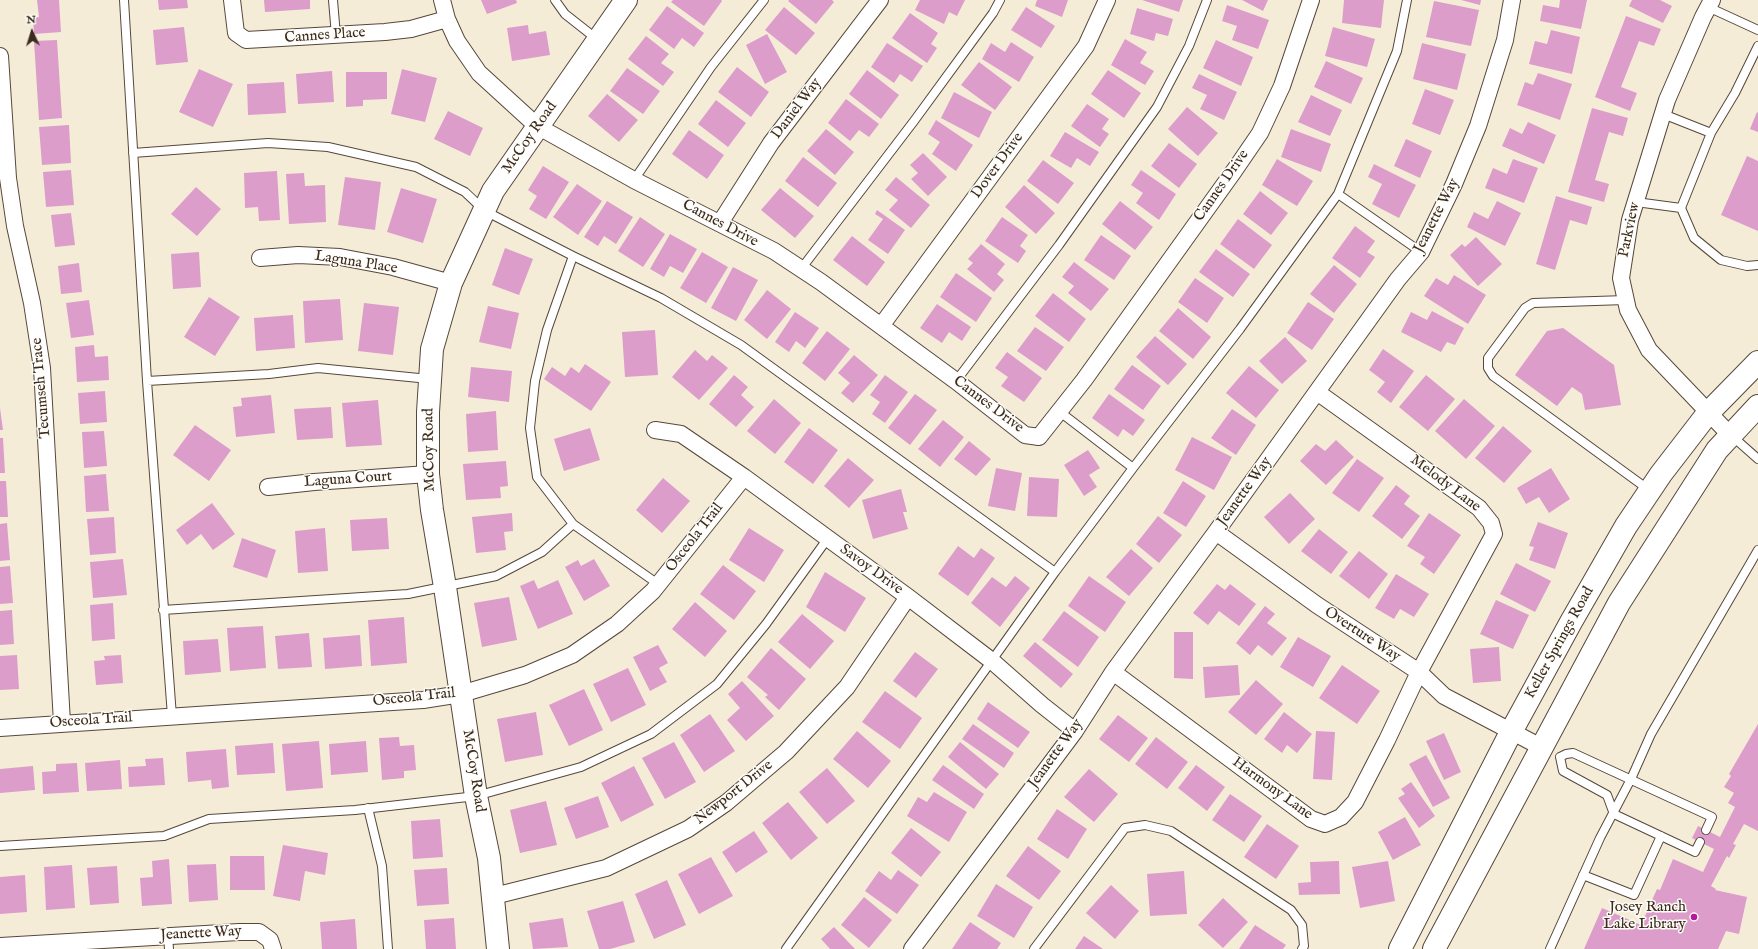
<!DOCTYPE html>
<html>
<head>
<meta charset="utf-8">
<style>
	body { margin:0 }
	#map { position:relative; width:1758px; height:949px; overflow:hidden; background:#f5ecd8; font-family:"IM FELL English",serif }
	canvas { display:block }
	.north { position:absolute; left:12px; top:12px; width:40px; height:40px; -webkit-text-stroke:3px #fdfcf7; paint-order:stroke; rotate:356deg; font-size:11px; font-weight:700; line-height:16px; text-align:center; color:#3b2a1e }
	.north::after { content:''; display:block; margin:auto; width:14px; height:18px; background:#3b2a1e; clip-path:polygon(50% 0,100% 100%,50% 72%,0 100%) }
</style>
</head>
<body>
<div id="map">
<canvas width="1758" height="949"></canvas>
<div class="north">N</div>
</div>
<script>
const context = document.querySelector('canvas').getContext('2d');
context.lineJoin = 'round';
function fillPath(path, color) {
  context.fillStyle = color;
  context.fill(path, 'evenodd');
}
function shape(rows) {
  const path = new Path2D();
  for (const r of rows) {
    path.moveTo(r[0], r[1]);
    for (let i = 2; i < r.length; i += 2) path.lineTo(r[i], r[i + 1]);
  }
  return path;
}
function strokePath(path, color, width, dash) {
  context.strokeStyle = color;
  context.lineWidth = width;
  context.lineCap = dash ? 'butt' : 'round';
  context.setLineDash(dash || []);
  context.stroke(path);
}
function write(font, color, halo, rows, align = 'center') {
  context.font = font + ' "IM FELL English",serif';
  context.lineWidth = 3;
  context.setLineDash([]);
  context.textBaseline = 'middle';
  context.strokeStyle = halo;
  context.fillStyle = color;
  for (const [text, x, y, turn = 0] of rows) {
    context.save();
    context.translate(x, y);
    context.rotate((+turn || 0) * Math.PI / 180);
    context.textAlign = isNaN(turn) ? turn : align;
    if (halo) context.strokeText(text, 0, 0);
    context.fillText(text, 0, 0);
    context.restore();
  }
}
const building = shape([
	[37,0,59,0,61,32,34,34,33,18,39,17],
	[158,0,187,0,188,8,159,10],
	[264,0,310,0,310,9,265,12],
	[481,0,516,0,517,3,487,14],
	[673,0,721,0,722,1,704,26,671,2],
	[789,0,832,0,834,2,816,24,788,1],
	[920,0,965,0,957,16,949,12,944,24,915,10],
	[1037,0,1068,0,1062,17,1035,6],
	[1142,0,1183,0,1179,12],
	[1242,0,1268,0,1263,11],
	[1344,0,1384,0,1381,28,1342,23],
	[1461,0,1481,0,1480,5],
	[1560,0,1587,0,1581,29,1540,21,1543,5,1559,8],
	[1632,0,1660,0,1672,6,1663,23,1629,6],
	[1434,1,1479,10,1471,46,1426,37],
	[1227,5,1269,20,1258,49,1232,40,1237,26,1222,21],
	[667,6,704,33,694,47,682,38,674,49,649,30],
	[784,7,815,33,796,55,765,30],
	[1026,7,1055,26,1041,48,1011,30],
	[1137,8,1173,19,1168,36,1156,33,1154,41,1130,34],
	[910,13,938,33,931,44,937,48,927,63,892,38],
	[1626,16,1661,29,1654,46,1639,41,1621,87,1637,93,1630,111,1595,97],
	[528,25,529,34,546,31,550,55,512,61,507,28],
	[184,27,188,62,156,65,153,30],
	[1333,27,1375,39,1367,67,1325,56],
	[1551,30,1580,37,1572,74,1529,64,1535,41,1547,44],
	[767,34,787,72,765,84,746,45],
	[646,36,669,54,661,63,674,72,663,86,628,59],
	[1125,39,1147,52,1140,63,1154,71,1145,85,1111,65],
	[57,40,62,118,39,120,34,41],
	[1216,40,1253,57,1241,86,1203,68],
	[1011,42,1034,57,1019,82,982,59,991,43,1005,52],
	[887,43,923,66,912,82,900,74,894,83,871,67],
	[1422,43,1466,54,1457,90,1413,79],
	[1326,61,1363,78,1351,104,1314,87],
	[979,62,1012,87,995,110,961,85],
	[737,67,769,92,751,117,718,92],
	[627,68,660,91,643,114,610,91],
	[199,69,233,84,213,127,179,112],
	[402,69,437,78,425,122,391,114],
	[867,70,899,95,881,119,849,94],
	[1108,70,1141,93,1124,118,1091,94],
	[332,71,334,102,298,104,296,74],
	[346,72,387,72,387,99,363,100,363,106,346,107],
	[1538,73,1572,84,1560,120,1517,105,1525,82,1533,85],
	[1199,74,1237,92,1224,120,1200,109,1207,95,1192,88],
	[284,82,286,113,248,115,247,84],
	[1425,89,1454,100,1440,135,1412,124],
	[954,92,992,112,979,138,941,118],
	[607,94,638,120,619,142,588,116],
	[1311,95,1342,110,1330,136,1298,122],
	[846,99,879,124,869,137,859,130,850,141,828,123],
	[716,100,746,123,728,147,698,124],
	[1087,104,1109,119,1102,129,1109,134,1100,147,1071,126],
	[1187,107,1218,133,1198,156,1168,129],
	[1592,108,1628,118,1623,136,1609,132,1595,180,1609,184,1604,202,1568,192],
	[448,111,483,128,470,156,434,139],
	[1757,112,1758,113,1758,132,1750,129],
	[936,120,973,145,956,171,932,154,940,142,928,134],
	[1528,122,1556,135,1544,164,1502,146,1510,128,1522,134],
	[69,125,71,163,42,165,39,127],
	[826,129,854,152,835,175,807,151],
	[1291,129,1331,144,1321,172,1281,157],
	[689,130,724,155,707,179,672,154],
	[1065,132,1099,152,1090,166,1077,158,1071,168,1050,156],
	[1406,139,1432,151,1420,178,1394,166],
	[1169,143,1197,164,1179,188,1151,166],
	[923,153,947,177,928,196,911,179,918,173,910,165],
	[1747,156,1758,161,1758,231,1721,215],
	[803,157,837,183,818,207,785,181],
	[1277,159,1313,181,1297,206,1262,185],
	[1513,159,1538,168,1524,203,1485,188,1493,168,1507,174],
	[1043,160,1074,183,1058,204,1027,181],
	[1374,164,1416,185,1399,218,1372,204,1382,184,1368,177],
	[543,166,569,182,546,219,529,209,537,196,528,190],
	[71,170,74,205,46,207,43,172],
	[1141,170,1176,194,1159,220,1136,203,1143,193,1131,185],
	[277,171,280,220,259,221,258,207,245,208,244,173],
	[304,173,305,186,325,185,326,222,289,224,286,174],
	[345,177,381,182,375,230,338,225],
	[896,177,930,205,911,228,889,210,898,200,885,190],
	[577,184,602,201,578,235,553,217],
	[1024,185,1055,213,1036,234,1005,207],
	[196,187,221,209,197,236,171,214],
	[401,188,437,199,423,243,387,232],
	[780,188,814,216,795,238,761,210],
	[1260,191,1288,213,1271,235,1243,214],
	[1556,196,1592,207,1587,225,1570,220,1555,270,1536,264],
	[607,201,633,217,616,244,604,236,598,246,584,237],
	[1120,201,1153,227,1135,250,1102,224],
	[1497,201,1521,213,1505,246,1467,227,1474,212,1488,219],
	[877,210,905,230,888,254,868,240,883,219,875,214],
	[71,213,75,245,55,247,51,215],
	[640,217,665,234,643,267,618,251],
	[1002,217,1028,235,1020,246,1026,251,1018,263,985,241],
	[1238,219,1272,245,1254,269,1220,244],
	[1355,226,1375,241,1367,252,1375,257,1360,278,1332,258],
	[670,234,697,249,683,273,670,266,664,277,650,269],
	[1101,235,1131,256,1114,280,1084,260],
	[852,236,885,262,867,286,833,260],
	[1476,237,1502,264,1478,286,1450,255,1462,244,1465,247],
	[981,244,1005,264,997,274,1004,280,994,292,967,269,973,263,968,259],
	[505,248,533,259,519,295,492,285],
	[1216,249,1250,274,1233,297,1199,272],
	[199,252,201,287,173,289,171,254],
	[702,252,728,267,706,303,680,288],
	[1074,262,1109,289,1091,311,1068,293,1074,286,1062,277],
	[79,263,82,292,61,294,58,266],
	[1334,265,1357,284,1334,313,1310,294],
	[733,267,758,280,736,321,711,308],
	[956,273,992,298,976,322,940,297],
	[1454,275,1486,295,1468,324,1424,296,1436,278,1448,285],
	[1195,278,1224,298,1207,323,1178,302],
	[767,290,791,309,767,339,744,320],
	[1053,293,1086,319,1069,342,1035,316],
	[209,297,240,317,215,356,184,337],
	[340,299,343,340,305,343,303,301],
	[89,300,94,335,71,338,66,303],
	[1308,302,1334,319,1312,350,1287,333],
	[364,303,399,307,393,355,358,351],
	[937,304,971,327,962,341,949,332,942,343,920,328],
	[488,306,519,313,511,349,479,342],
	[1178,308,1211,337,1193,359,1159,331],
	[1432,311,1464,328,1455,345,1447,342,1441,352,1401,332,1411,312,1427,320],
	[795,312,819,328,805,348,796,341,789,352,775,342],
	[293,315,295,348,256,351,254,318],
	[1035,327,1064,347,1046,371,1017,351],
	[1563,328,1614,365,1621,405,1585,410,1582,394,1572,387,1557,406,1515,375,1547,331],
	[655,330,658,375,625,377,622,332],
	[827,331,850,349,825,381,802,363],
	[1155,336,1187,364,1168,385,1136,357],
	[1285,337,1307,361,1282,384,1259,361],
	[94,345,95,357,108,356,109,380,77,382,75,347],
	[1383,349,1414,371,1391,403,1377,392,1385,382,1369,370],
	[695,350,707,361,712,355,728,368,699,400,672,377],
	[1007,352,1042,378,1024,402,1001,386,1008,377,995,368],
	[854,355,878,375,853,403,841,393,850,383,838,373],
	[585,364,611,382,591,411,544,379,552,367,565,376,571,367,579,373],
	[1132,365,1161,386,1143,410,1114,389],
	[1249,366,1279,390,1256,418,1226,393],
	[471,367,512,371,509,402,468,397],
	[734,375,748,387,741,395,754,407,736,427,709,404],
	[885,375,908,392,885,423,872,414,880,402,870,395],
	[1426,375,1455,399,1428,431,1399,407],
	[105,391,107,422,80,424,78,393],
	[915,394,937,410,910,445,888,428],
	[1109,394,1145,420,1133,436,1123,429,1118,437,1092,418],
	[271,395,275,433,236,437,233,407,242,406,241,398],
	[774,399,801,423,775,454,747,431],
	[1464,399,1495,426,1466,459,1435,431],
	[378,400,382,445,346,447,342,403],
	[331,407,333,438,297,440,294,409],
	[0,408,3,430,0,430],
	[1232,409,1256,425,1236,455,1211,438],
	[496,411,498,450,468,452,466,414],
	[943,420,964,437,940,467,918,449],
	[195,425,231,450,209,481,173,455],
	[1503,426,1532,451,1504,483,1475,458],
	[590,428,600,460,564,471,554,439],
	[809,428,838,450,813,484,784,462],
	[104,431,107,466,84,468,82,432],
	[1192,437,1232,457,1214,490,1175,470],
	[0,438,3,438,5,473,0,473],
	[1336,440,1354,457,1326,485,1300,461,1316,444,1325,451],
	[969,441,991,459,976,476,954,459],
	[1088,450,1100,468,1089,475,1097,487,1084,496,1064,465],
	[848,458,874,480,849,508,824,486],
	[1357,459,1384,478,1359,512,1332,493],
	[506,461,508,486,500,487,501,498,466,500,463,464],
	[996,468,1022,473,1015,511,988,506],
	[1551,468,1570,499,1549,513,1539,497,1526,504,1517,488],
	[106,474,109,511,86,512,84,476],
	[1029,477,1059,479,1057,517,1027,516],
	[663,478,690,501,662,533,636,510],
	[0,481,6,481,8,517,0,517],
	[1183,481,1206,496,1186,527,1163,513],
	[1396,485,1410,496,1404,504,1420,516,1402,539,1372,516],
	[901,489,907,512,903,512,908,529,873,539,862,500],
	[1290,493,1315,519,1289,544,1264,517],
	[212,503,235,534,213,550,201,534,187,545,176,530],
	[512,513,513,531,504,532,506,550,476,553,472,517],
	[1429,513,1461,535,1434,574,1420,564,1425,557,1407,546],
	[1158,516,1182,535,1159,563,1136,544],
	[114,517,116,553,90,555,87,519],
	[387,518,389,549,352,551,350,520],
	[1538,522,1568,533,1555,569,1529,560,1534,547,1529,546],
	[7,523,10,560,0,561,0,524],
	[325,528,328,571,298,573,295,531],
	[749,528,784,550,764,582,729,560],
	[1319,529,1348,552,1331,574,1301,551],
	[242,538,276,550,267,578,233,567],
	[958,546,974,558,981,548,995,558,968,596,938,574],
	[1131,549,1153,568,1129,596,1106,577],
	[1359,551,1388,574,1369,599,1339,576],
	[123,559,127,595,93,598,90,562],
	[594,559,610,586,584,601,565,567,578,560,581,566],
	[1516,563,1551,581,1535,612,1500,594],
	[723,565,756,591,734,620,700,594],
	[10,566,13,603,0,604,0,567],
	[825,572,866,598,845,632,806,607],
	[1396,574,1429,594,1414,617,1400,609,1394,619,1375,608],
	[1015,576,1030,588,1000,627,971,603,992,577,1006,587],
	[1089,576,1126,602,1105,632,1068,606],
	[534,580,538,589,558,580,573,614,538,629,520,586],
	[1217,584,1225,590,1230,584,1256,604,1239,626,1219,611,1208,625,1193,613],
	[509,597,517,640,482,647,474,603],
	[1496,600,1529,615,1513,649,1480,634],
	[695,602,727,631,705,657,672,629],
	[113,603,115,639,92,641,90,605],
	[1265,606,1275,614,1267,623,1287,638,1272,656,1258,645,1250,655,1236,643],
	[12,610,14,644,0,645,0,611],
	[1064,611,1099,637,1078,667,1042,640],
	[802,614,834,641,810,669,778,642],
	[404,617,407,663,371,666,368,620],
	[263,626,266,668,230,671,227,628],
	[1174,632,1193,632,1193,679,1174,678],
	[309,633,312,667,278,669,275,636],
	[360,635,362,666,325,669,323,638],
	[1298,637,1331,656,1313,687,1280,667],
	[218,639,221,672,185,675,183,641],
	[1035,642,1073,674,1061,688,1023,656],
	[658,645,668,663,659,668,667,682,650,691,633,657],
	[1499,647,1501,681,1473,683,1470,649],
	[771,648,806,679,779,710,765,697,768,695,747,677],
	[915,652,938,669,916,698,893,681],
	[17,655,19,689,0,690,0,656],
	[121,655,123,683,96,685,94,661,105,660,104,656],
	[1238,665,1240,695,1205,698,1203,667],
	[1342,665,1380,691,1357,724,1319,698],
	[628,668,646,705,611,722,593,684],
	[1256,680,1283,704,1256,735,1228,712],
	[742,681,774,716,746,741,727,720,740,708,728,694],
	[584,689,603,730,569,746,549,705],
	[885,691,922,718,900,749,862,722],
	[988,702,1030,732,1018,748,977,719],
	[536,712,543,755,505,762,497,719],
	[1284,712,1312,734,1297,753,1287,745,1282,753,1264,739],
	[710,714,735,751,704,772,680,735],
	[1118,715,1148,738,1129,762,1099,739],
	[973,724,1014,753,1004,768,962,739],
	[1758,724,1758,831,1744,824,1733,844,1736,845,1729,858,1727,856,1711,886,1716,889,1715,890,1747,897,1739,934,1726,931,1718,949,1584,949,1602,908,1641,925,1657,889,1660,890,1673,859,1703,872,1714,849,1692,838,1698,826,1720,837,1735,807,1728,803,1734,793,1724,787,1731,776,1729,774],
	[857,731,891,761,868,788,833,759],
	[1316,731,1335,732,1332,780,1313,779],
	[1444,733,1461,772,1444,780,1426,741],
	[399,737,400,746,414,745,416,770,404,771,404,778,382,780,379,738],
	[1156,737,1188,762,1167,789,1135,764],
	[319,741,323,788,286,791,282,744],
	[366,741,368,772,331,775,329,744],
	[674,742,696,782,665,799,642,758],
	[960,742,999,774,986,789,948,757],
	[273,743,275,773,237,775,235,746],
	[226,749,229,787,212,789,211,780,188,782,186,752],
	[1426,755,1450,798,1433,807,1409,764],
	[163,758,165,785,129,787,128,767,146,766,145,759],
	[120,760,122,789,87,791,85,763],
	[77,763,79,792,43,794,42,772,56,771,56,764],
	[943,765,984,794,974,809,932,780],
	[1196,765,1225,787,1207,811,1178,788],
	[33,766,35,790,0,793,0,769],
	[634,766,654,805,621,822,601,783],
	[827,768,855,801,827,824,799,792],
	[1089,769,1118,794,1094,822,1064,797],
	[1411,782,1435,816,1419,828,1398,798,1405,794,1401,789],
	[934,792,967,812,949,842,907,816,918,797,927,802],
	[1230,794,1262,816,1244,842,1212,820],
	[598,796,609,827,576,839,564,808],
	[546,801,557,845,520,853,510,810],
	[788,802,818,838,791,860,762,823],
	[1057,809,1087,829,1068,859,1037,839],
	[1405,817,1421,845,1393,860,1378,832],
	[440,819,443,857,413,859,411,821],
	[1267,824,1299,846,1276,879,1244,857],
	[911,828,941,852,921,877,891,853],
	[754,831,768,852,736,873,722,852],
	[283,845,328,853,325,875,305,871,300,901,273,896],
	[1028,846,1061,871,1039,900,1006,876],
	[230,856,264,856,265,890,230,890],
	[711,857,733,896,699,914,678,874],
	[169,859,172,904,142,906,140,878,153,877,152,861],
	[1339,861,1340,894,1299,895,1298,883,1311,882,1310,862],
	[1388,861,1395,901,1360,908,1352,867],
	[216,864,218,900,189,902,187,865],
	[72,865,75,908,46,910,44,867],
	[117,866,119,903,90,905,87,868],
	[447,868,449,904,417,906,414,870],
	[898,870,919,885,897,914,865,891,879,871,891,880],
	[1184,871,1187,914,1150,916,1147,874],
	[25,875,27,912,0,914,0,877],
	[667,880,686,925,654,939,635,894],
	[996,884,1033,907,1014,938,977,916],
	[1111,885,1139,911,1115,939,1086,913],
	[864,897,892,920,869,948,841,925],
	[1223,898,1248,922,1223,948,1198,925],
	[623,901,635,942,610,949,599,949,587,911],
	[454,918,456,949,426,949,424,920],
	[563,918,568,947,533,949,529,923],
	[355,919,357,949,322,949,320,922],
	[970,922,1001,943,997,949,952,949],
	[1255,925,1286,945,1283,949,1239,949],
	[834,927,855,949,830,949,821,939],
	[1084,936,1103,949,1075,949]
]);
const lane = shape([
	[124,0,147,381,172,716],
	[333,0,336,36],
	[555,0,565,14,598,40],
	[1708,7,1758,30],
	[1663,114,1711,133,1681,208],
	[1711,133,1735,93,1758,46],
	[133,153,268,143,328,147,416,167,465,192,485,211,573,256,661,298,741,345,1055,572],
	[634,180,711,67,764,0],
	[1338,194,1421,252],
	[1636,202,1681,208,1694,238,1721,260,1747,266,1758,265],
	[573,256,547,330,535,381,530,428,537,477,573,524,658,584],
	[801,269,914,121,993,13,1000,0],
	[1626,300,1533,303,1525,308,1488,358,1488,368,1493,376,1649,490],
	[147,381,269,374,318,368,429,379],
	[956,381,1059,245,1157,107,1189,46,1207,0],
	[1732,436,1758,459],
	[1133,468,1240,329,1338,194,1397,51,1407,0],
	[163,610,408,594,496,576,542,552,573,524],
	[1560,757,1563,771,1607,795,1614,814,1695,852,1700,842],
	[1560,757,1566,754,1573,753,1712,817,1706,830],
	[368,808,382,866,388,949],
	[0,846,164,836,209,819,355,810,476,796,581,767,651,734,717,684,766,624,828,538],
	[1583,875,1634,895,1661,836],
	[168,936,169,949],
	[786,949,1055,572,1133,468,1060,412],
	[1034,949,1125,828,1145,825,1171,831,1291,910,1302,925,1304,946,1302,949],
	[1550,949,1600,838,1631,779,1651,734,1758,550]
]);
const street = shape([
	[232,0,236,33,246,40,385,32,411,29,447,19],
	[442,0,447,19,457,41,479,73,537,126,634,180,774,251,821,282,956,381,1025,435,1039,437,1084,380,1234,171,1260,133,1282,86,1311,0],
	[1712,0,1703,17,1667,100,1630,220,1621,278,1628,310,1649,350,1731,436],
	[0,56,8,178,15,226,32,303,42,368,62,723],
	[720,223,771,143,880,0],
	[260,258,298,255,340,257,393,267,451,283],
	[881,326,1086,46,1107,0],
	[655,430,681,434,744,477,908,597,992,661,1042,705,1075,731],
	[268,487,314,482,428,474],
	[1216,532,1317,605,1419,672,1444,696,1541,747],
	[1113,672,1311,819,1325,824,1341,817,1355,802,1387,740,1419,672,1494,534,1491,523,1479,508,1317,392],
	[0,728,423,700,461,694,525,675,572,655,617,624,653,591,744,477],
	[494,896,606,868,688,829,726,803,786,752,847,687,908,597],
	[0,946,239,932,259,932,270,940,273,949],
	[912,949,1075,731,1113,672,1216,532,1398,279,1421,252,1454,184,1478,126,1505,40,1512,0]
]);
const secondary = shape([
	[498,949,489,858,476,796,445,587,432,510,428,474,428,412,432,349,451,283,493,191,626,0],
	[1400,949,1511,732,1571,622,1626,526,1661,474,1708,413,1758,362],
	[1434,949,1619,603,1717,450,1758,406]
]);
const markers = [
	[1694,917,4,"#b5179e"]
];
const streetNames = [
	["Cannes Place",325,36,-4],
	["Daniel Way",797,109,-53],
	["McCoy Road",530,138,-55],
	["Dover Drive",998,166,-54],
	["Cannes Drive",1222,186,-55],
	["Jeanette Way",1437,216,-63],
	["Cannes Drive",720,224,28],
	["Parkview",1630,230,-78],
	["Laguna Place",356,263,9],
	["Tecumseh Trace",42,388,-95],
	["Cannes Drive",988,405,37],
	["McCoy Road",430,450,-91],
	["Laguna Court",348,480,-4],
	["Melody Lane",1445,484,37],
	["Jeanette Way",1245,492,-54],
	["Osceola Trail",695,538,-52],
	["Savoy Drive",871,570,36],
	["Overture Way",1362,635,33],
	["Keller Springs Road",1560,643,-61],
	["Osceola Trail",414,698,-6],
	["Osceola Trail",91,721,-4],
	["Jeanette Way",1056,754,-54],
	["McCoy Road",473,771,81],
	["Harmony Lane",1272,789,36],
	["Newport Drive",734,793,-38],
	["Jeanette Way",201,934,-3]
];
const poiNames = [
	["Josey Ranch",1686,908],
	["Lake Library",1686,925]
];
fillPath(building, '#dc9dcb');
strokePath(lane, '#57473a', 10);
strokePath(street, '#57473a', 18);
strokePath(secondary, '#57473a', 24);
strokePath(lane, '#fff', 8);
strokePath(street, '#fff', 16);
strokePath(secondary, '#fff', 22);
for (const [x, y, r, color] of markers) {
  const dot = new Path2D();
  dot.arc(x, y, r, 0, 2 * Math.PI);
  context.fillStyle = color;
  context.fill(dot);
  strokePath(dot, '#fdfcf7', 1.5);
}
write('15px', '#3b2a1e', '#fdfcf7', streetNames);
write('15px', '#3b2a1e', '#fdfcf7', poiNames, 'right');
</script>
</body>
</html>
